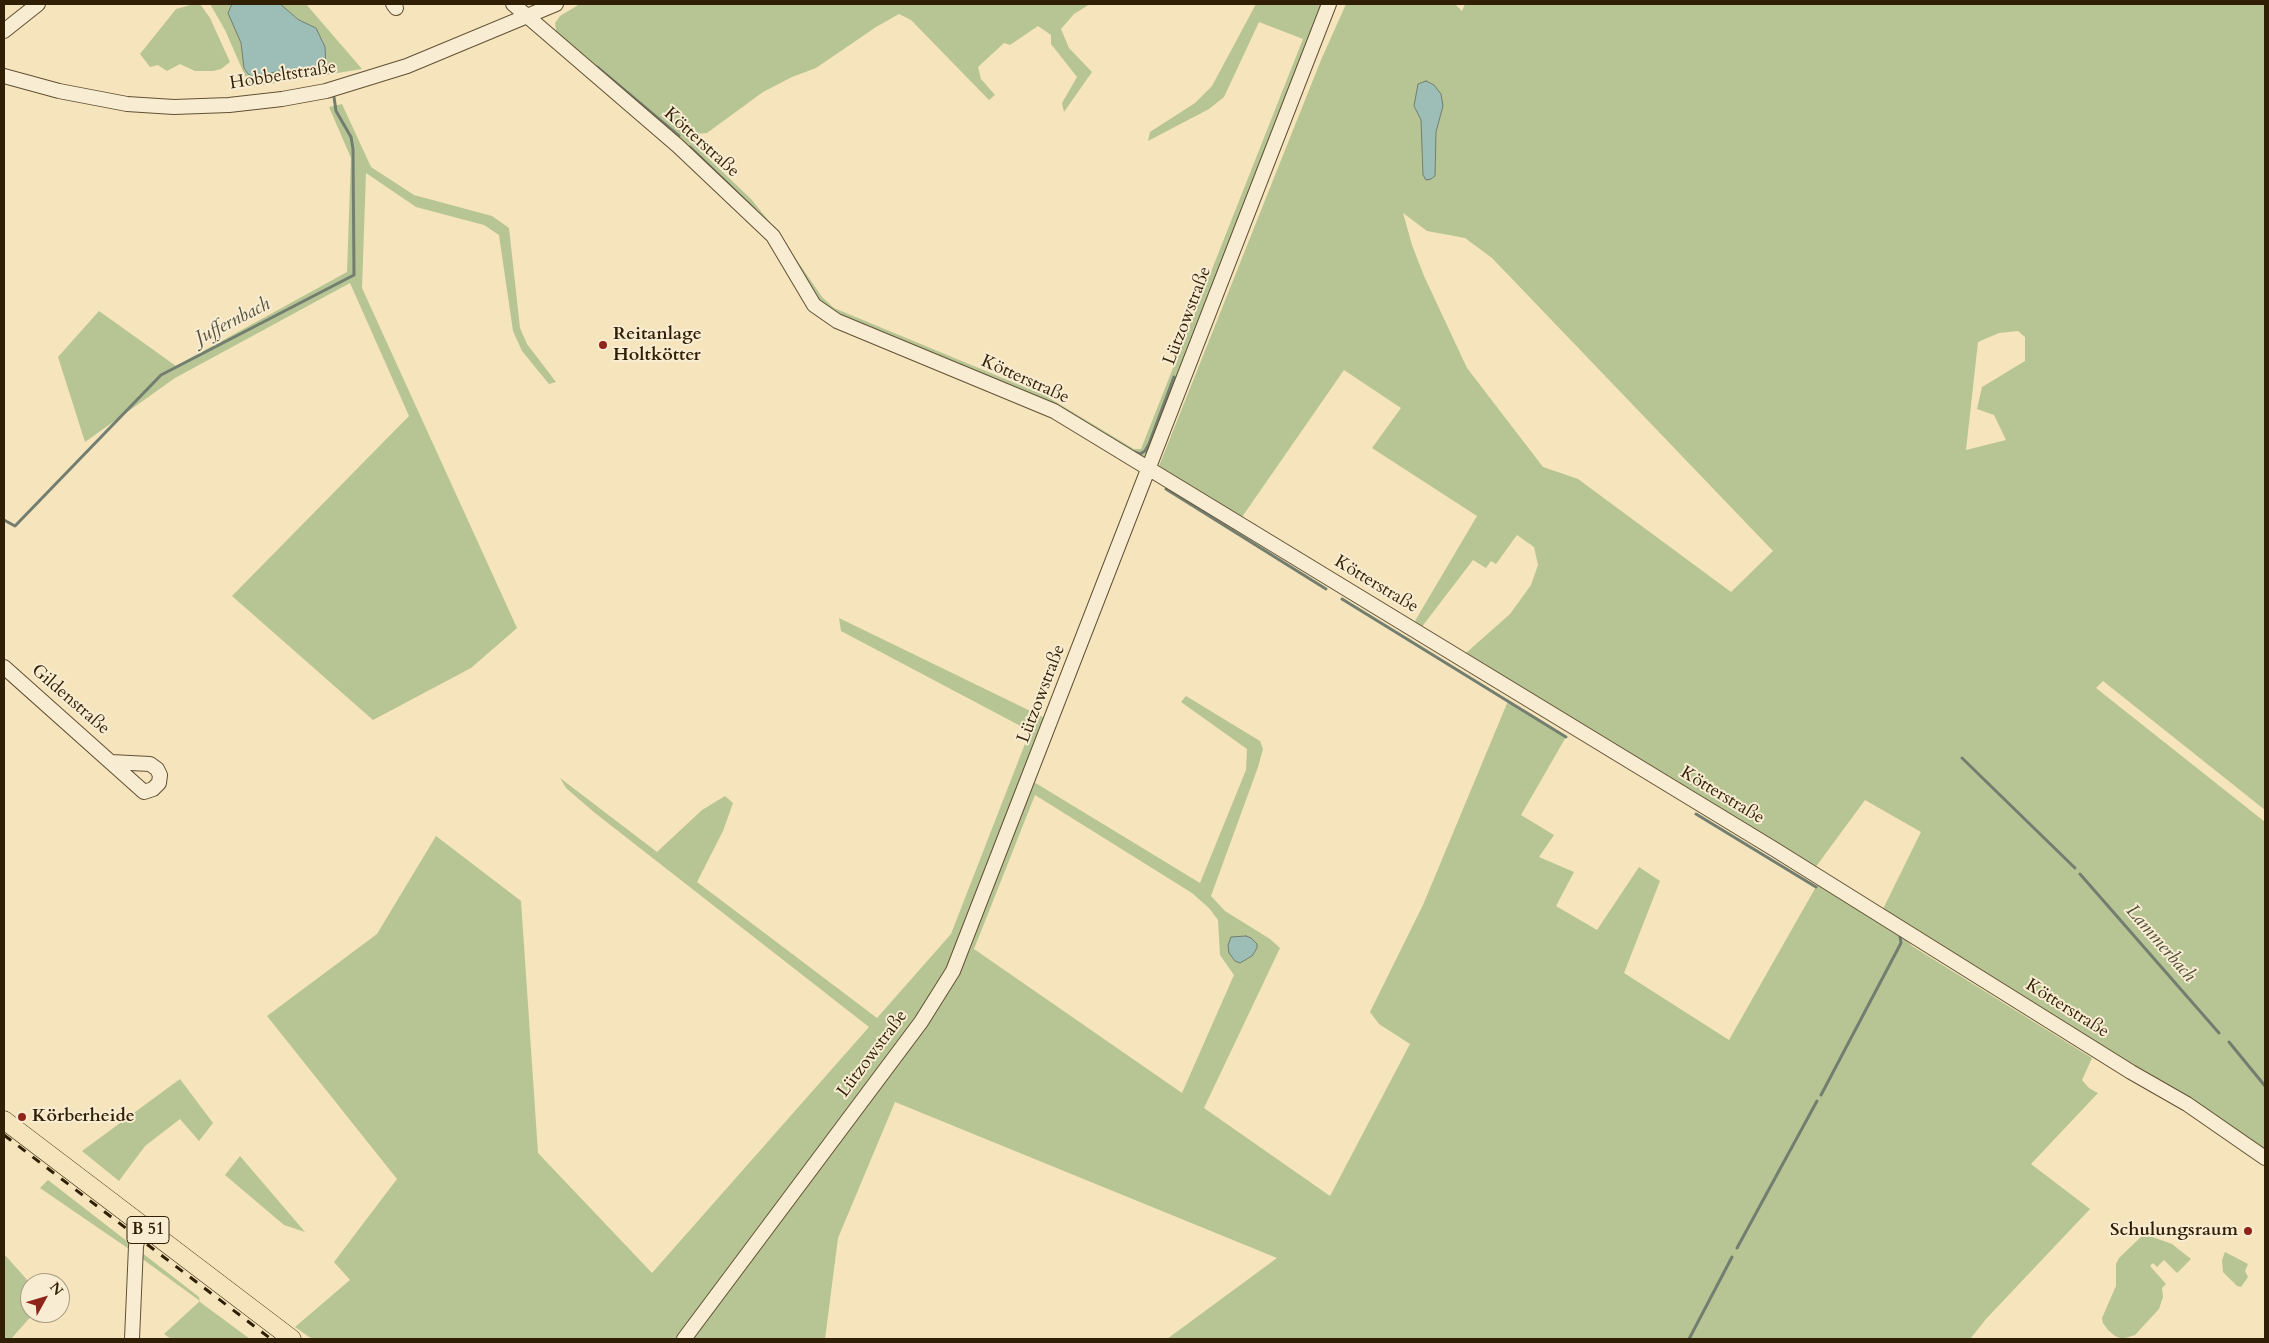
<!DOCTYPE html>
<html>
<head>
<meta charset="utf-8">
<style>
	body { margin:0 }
	#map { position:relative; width:2269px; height:1343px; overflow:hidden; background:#f5e4bc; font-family:Cardo,serif }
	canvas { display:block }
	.frame { position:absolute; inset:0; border:5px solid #311f05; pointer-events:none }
	.north { position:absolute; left:20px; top:1273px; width:50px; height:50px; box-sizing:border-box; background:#f8edd3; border:1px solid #a89b81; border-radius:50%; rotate:51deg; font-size:14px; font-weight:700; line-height:20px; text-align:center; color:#311f05 }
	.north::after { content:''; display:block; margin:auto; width:18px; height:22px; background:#8f2418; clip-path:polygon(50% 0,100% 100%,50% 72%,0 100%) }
</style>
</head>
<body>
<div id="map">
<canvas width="2269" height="1343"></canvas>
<div class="frame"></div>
<div class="north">N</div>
</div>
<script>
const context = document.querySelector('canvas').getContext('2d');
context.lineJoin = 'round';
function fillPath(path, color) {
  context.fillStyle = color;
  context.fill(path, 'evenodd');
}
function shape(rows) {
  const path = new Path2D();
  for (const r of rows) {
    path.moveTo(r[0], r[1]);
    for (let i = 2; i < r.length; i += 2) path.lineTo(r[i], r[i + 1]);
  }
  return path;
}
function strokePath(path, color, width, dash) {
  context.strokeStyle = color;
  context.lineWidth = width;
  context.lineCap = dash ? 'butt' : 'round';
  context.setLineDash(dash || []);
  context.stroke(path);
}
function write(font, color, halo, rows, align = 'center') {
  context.font = font + ' Cardo,serif';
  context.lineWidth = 4;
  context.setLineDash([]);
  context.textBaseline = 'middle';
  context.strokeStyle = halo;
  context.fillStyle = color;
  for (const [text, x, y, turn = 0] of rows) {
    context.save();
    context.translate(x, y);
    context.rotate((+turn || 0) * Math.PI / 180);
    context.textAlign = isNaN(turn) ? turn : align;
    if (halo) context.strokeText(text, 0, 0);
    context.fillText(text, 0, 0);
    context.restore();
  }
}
const green = shape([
	[194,4,200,4,210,18,230,62,221,69,213,71,195,71,180,64,167,71,158,65,150,67,140,54,176,9],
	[210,4,232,4,230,7,236,31,241,43,244,68,248,75,254,77,279,71,297,72,326,67,316,28,299,20,280,4,306,4,362,69,250,87,225,30],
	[580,4,1090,4,1074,14,1061,29,1069,48,1092,72,1064,112,1062,103,1077,77,1051,44,1051,35,1038,26,1010,45,1004,43,978,67,981,79,995,95,989,100,911,20,899,14,876,27,816,68,792,77,763,92,707,133,684,135,751,199,777,231,822,297,834,308,1046,396,1134,449,1141,449,1303,39,1259,22,1224,97,1209,109,1148,141,1150,132,1195,103,1212,86,1256,4,1323,4,1150,453,1144,458,1054,411,814,305,773,236,557,36,555,23,560,16],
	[1346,4,1455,4,1462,11,1465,4,2265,4,2265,810,2103,681,2096,688,2265,822,2265,1152,1882,911,1921,832,1865,800,1815,868,1466,653,1510,614,1531,585,1538,565,1534,547,1517,535,1496,564,1491,561,1486,568,1473,560,1421,628,1415,621,1477,516,1372,448,1401,408,1344,370,1242,517,1159,466,1321,60],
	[1403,213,1427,231,1465,238,1492,258,1773,551,1731,592,1578,479,1543,467,1467,368,1424,276,1412,245],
	[2018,331,2025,337,2025,361,1982,387,1977,409,1994,415,2006,440,1966,450,1978,342,1999,333],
	[342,104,371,167,414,195,492,216,509,228,520,328,527,344,556,382,549,384,522,351,513,331,499,235,484,225,416,207,366,173,362,288,517,628,471,668,373,720,232,596,409,416,350,283,175,378,85,442,58,357,99,311,176,366,347,272,351,158,329,107],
	[839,618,1051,721,1029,779,1200,883,1246,770,1247,749,1181,702,1186,696,1260,741,1263,749,1258,767,1211,896,1225,911,1270,939,1280,948,1204,1108,1330,1196,1410,1044,1379,1024,1370,1012,1423,905,1508,701,1566,737,1521,815,1554,835,1539,857,1574,872,1556,906,1597,930,1639,867,1660,881,1624,973,1729,1040,1821,878,1902,935,1912,946,2092,1058,2082,1080,2089,1088,2098,1093,2031,1164,2090,1209,1986,1319,1970,1339,1167,1339,1277,1258,895,1102,838,1238,825,1339,312,1339,295,1327,350,1280,334,1262,397,1179,267,1016,377,934,436,836,521,901,538,1153,652,1273,869,1027,595,813,566,788,560,778,657,852,702,810,725,796,733,803,723,831,697,882,877,1018,951,934,1030,731,841,631],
	[1035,795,1192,893,1209,908,1218,920,1220,955,1234,975,1182,1093,974,949],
	[1231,937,1237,938,1252,956,1240,963],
	[180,1079,213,1123,199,1141,180,1119,145,1146,119,1181,82,1151],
	[240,1156,305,1232,284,1225,225,1175],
	[48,1180,199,1297,200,1302,250,1339,171,1339,164,1334,200,1301,126,1247,40,1188],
	[2144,1234,2172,1244,2191,1259,2177,1273,2164,1260,2157,1267,2153,1263,2150,1266,2166,1284,2162,1288,2163,1297,2159,1309,2135,1335,2122,1339,2115,1336,2108,1330,2103,1323,2102,1318,2116,1286,2116,1264,2119,1258],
	[2225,1252,2248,1264,2245,1271,2248,1277,2241,1287,2237,1286,2223,1272,2222,1260],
	[4,1254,30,1283,30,1313,34,1313,11,1339,4,1339]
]);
const water = shape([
	[232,4,280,4,299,20,316,28,325,47,326,67,297,72,279,71,254,77,248,74,244,68,241,43,228,13,232,4],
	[1426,81,1434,85,1441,94,1443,106,1436,132,1435,176,1431,179,1426,180,1423,175,1421,120,1414,106,1418,84,1426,81],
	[1246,936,1251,938,1257,944,1257,948,1252,956,1240,963,1235,961,1229,953,1228,945,1231,937,1246,936]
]);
const stream = shape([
	[325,64,327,73],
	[597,67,679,136],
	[690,147,754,209],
	[1134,452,1140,454,1145,451,1149,444,1174,377],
	[1166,489,1326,589],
	[4,520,15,526,161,375,354,275,353,149,351,137,336,111,334,97],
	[1342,599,1566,737],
	[1962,758,2075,868],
	[1696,814,1816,887],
	[2080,874,2219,1033],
	[2229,1042,2265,1086],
	[1821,1095,1901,943,1900,936],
	[1737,1248,1817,1101],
	[1689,1339,1732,1257]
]);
const minor = shape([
	[393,4,396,8],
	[513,4,678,146,773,236,814,305,837,321,1054,411,1774,849,2131,1072,2187,1104,2265,1158],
	[4,31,38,4],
	[4,76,59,91,127,104,174,107,229,105,282,99,326,91,407,66,556,4],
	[4,667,144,792,153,789,159,783,160,775,157,769,150,764,111,762],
	[132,1339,136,1246,138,1238,146,1228],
	[684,1339,921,1022,953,971,1329,4]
]);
const major = shape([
	[4,1120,292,1339]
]);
const rail = shape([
	[4,1135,271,1339]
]);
const markers = [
	[603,345,5,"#8f2418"],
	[22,1117,5,"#8f2418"],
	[2248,1231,5,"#8f2418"]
];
const shields = [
	[148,1230,42]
];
const shieldNames = [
	["B 51",148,1230]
];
const streetNames = [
	["Hobbeltstraße",283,76,-9],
	["Kötterstraße",701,143,42],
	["Lützowstraße",1188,316,-69],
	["Kötterstraße",1025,380,24],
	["Kötterstraße",1376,585,31],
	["Lützowstraße",1042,694,-69],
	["Gildenstraße",70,700,41],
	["Kötterstraße",1722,796,31],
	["Kötterstraße",2067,1009,32],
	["Lützowstraße",873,1054,-53]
];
const poiNames = [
	["Reitanlage",613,335],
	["Holtkötter",613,356],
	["Körberheide",32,1117],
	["Schulungsraum",2238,1231,"right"]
];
const waterNames = [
	["Juffernbach",233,322,-27],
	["Lammerbach",2160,944,49]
];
fillPath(green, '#b7c594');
fillPath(water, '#9dbeb6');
strokePath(water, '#727e6f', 1);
strokePath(stream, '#727e6f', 3);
strokePath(minor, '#625033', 16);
strokePath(major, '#311f05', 19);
strokePath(minor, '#f8edd3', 14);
strokePath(major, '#f5e4bc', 18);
strokePath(rail, '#311f05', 3, [9, 9]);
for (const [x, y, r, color] of markers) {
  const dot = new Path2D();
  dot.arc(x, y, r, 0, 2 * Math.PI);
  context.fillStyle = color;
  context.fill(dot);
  strokePath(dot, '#f8edd3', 2);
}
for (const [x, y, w] of shields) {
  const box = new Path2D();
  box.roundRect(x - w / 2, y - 13.5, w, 27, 4);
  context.fillStyle = '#f8edd3';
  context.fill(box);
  strokePath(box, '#311f05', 1);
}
write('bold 16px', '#311f05', null, shieldNames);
write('18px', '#311f05', '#f8edd3', streetNames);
write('bold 18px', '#311f05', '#f8edd3', poiNames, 'left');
write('italic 19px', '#514f3a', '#f8edd3', waterNames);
</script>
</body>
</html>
